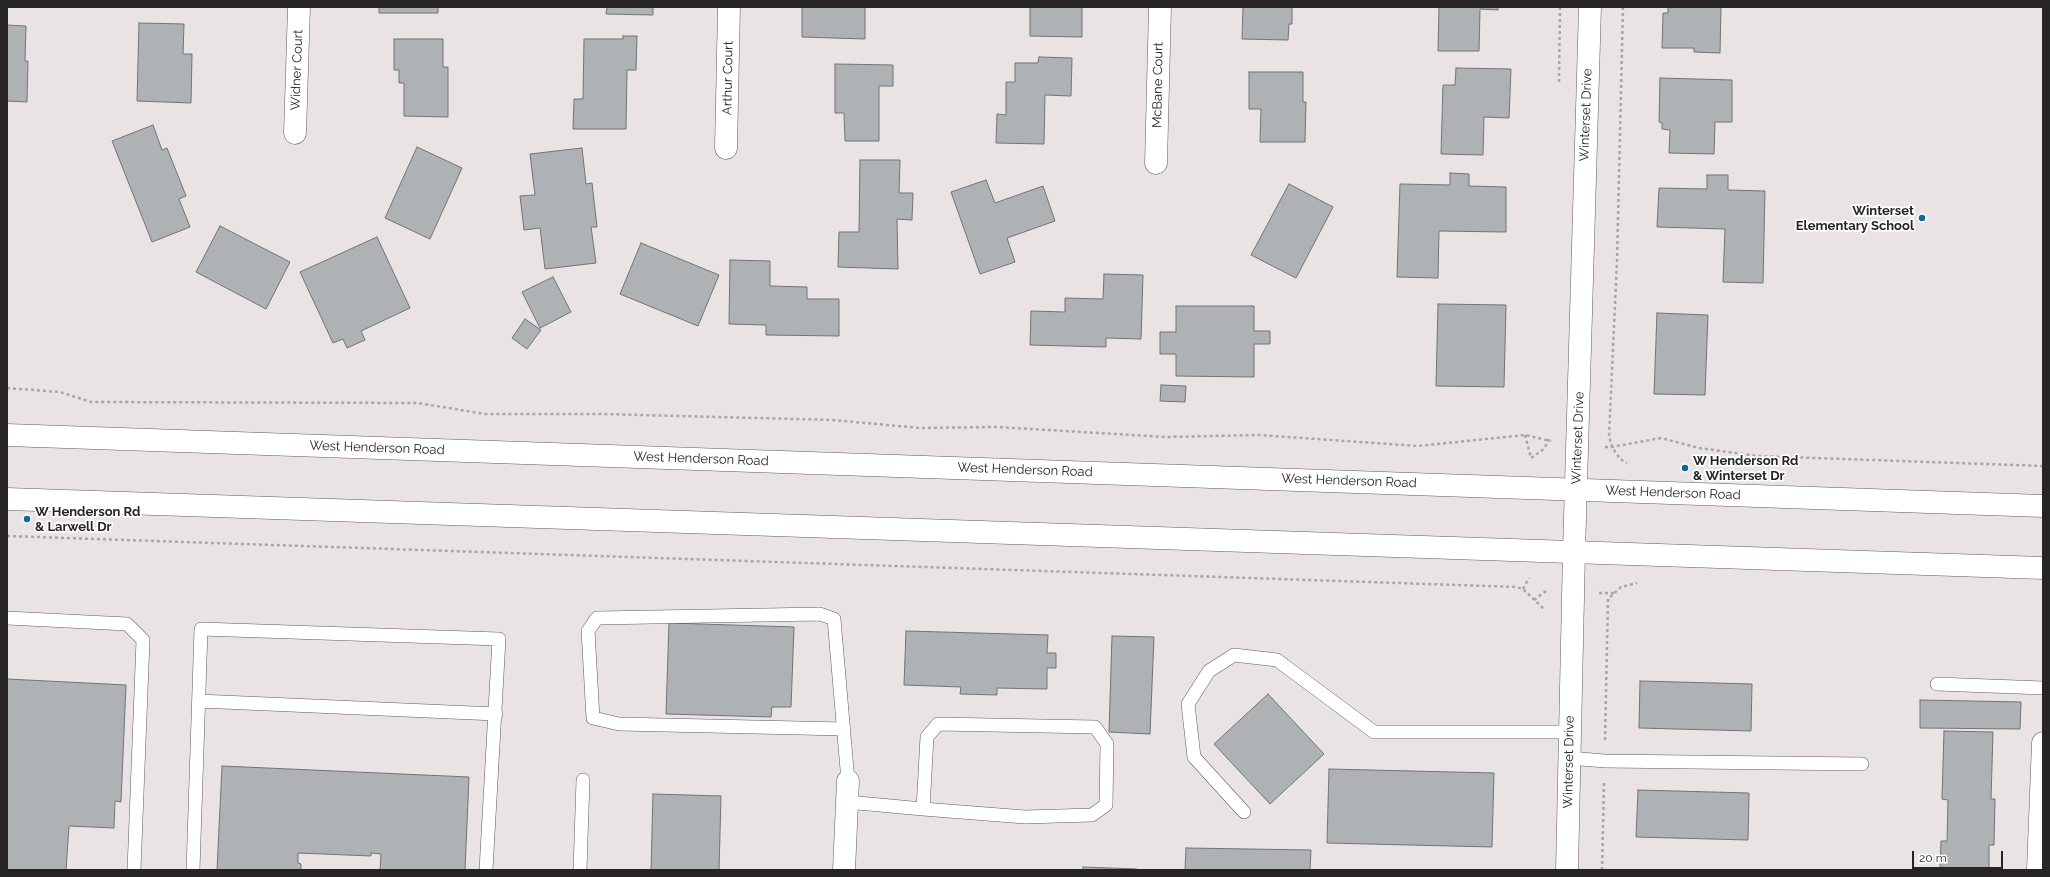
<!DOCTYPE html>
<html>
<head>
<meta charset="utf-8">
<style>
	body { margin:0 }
	#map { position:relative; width:2050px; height:877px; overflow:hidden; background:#e9e3e3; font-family:Raleway,sans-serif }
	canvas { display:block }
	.frame { position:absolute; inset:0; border:8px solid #262424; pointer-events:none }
	.scale { position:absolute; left:1912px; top:851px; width:91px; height:18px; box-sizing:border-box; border:2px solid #262424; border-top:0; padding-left:5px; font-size:12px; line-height:14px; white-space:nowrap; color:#262424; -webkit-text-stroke:3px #fff; paint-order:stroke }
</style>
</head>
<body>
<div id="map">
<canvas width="2050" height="877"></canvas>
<div class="frame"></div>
<div class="scale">20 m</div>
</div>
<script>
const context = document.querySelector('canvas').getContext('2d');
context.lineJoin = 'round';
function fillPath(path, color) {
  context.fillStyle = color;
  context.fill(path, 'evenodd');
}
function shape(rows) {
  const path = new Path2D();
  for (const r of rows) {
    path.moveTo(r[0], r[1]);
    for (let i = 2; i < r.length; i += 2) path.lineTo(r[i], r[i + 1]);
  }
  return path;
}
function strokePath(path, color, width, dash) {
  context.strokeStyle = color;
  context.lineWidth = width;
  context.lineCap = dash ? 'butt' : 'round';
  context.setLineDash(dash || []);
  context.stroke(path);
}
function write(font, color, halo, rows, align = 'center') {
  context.font = font + ' Raleway,sans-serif';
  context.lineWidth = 3.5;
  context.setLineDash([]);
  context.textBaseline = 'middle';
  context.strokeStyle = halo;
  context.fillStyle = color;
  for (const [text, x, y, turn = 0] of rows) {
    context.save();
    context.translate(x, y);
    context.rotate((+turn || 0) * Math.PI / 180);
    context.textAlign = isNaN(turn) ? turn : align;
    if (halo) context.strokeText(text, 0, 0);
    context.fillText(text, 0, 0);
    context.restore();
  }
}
const building = shape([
	[379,7,438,7,438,13,379,13,379,7],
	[607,7,653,7,653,15,606,14,607,7],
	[802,7,865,7,865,39,802,37,802,7],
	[1030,7,1082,7,1082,37,1030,36,1030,7],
	[1243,7,1292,7,1292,24,1289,24,1288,40,1242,39,1243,7],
	[1439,7,1498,7,1498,10,1480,9,1479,51,1438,51,1439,7],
	[1668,7,1721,7,1720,53,1694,52,1694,48,1662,48,1663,13,1668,13,1668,7],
	[139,23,184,24,183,54,192,54,191,103,137,101,139,23],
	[7,25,26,26,25,61,28,61,27,102,7,101,7,25],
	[623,36,637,36,636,70,627,70,626,129,573,129,574,99,583,99,584,39,623,39,623,36],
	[394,39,443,39,443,67,448,67,448,117,404,116,404,83,399,83,399,70,394,70,394,39],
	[1039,57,1072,58,1071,96,1045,95,1044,144,996,143,997,114,1006,115,1006,82,1015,82,1015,63,1038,63,1039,57],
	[835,64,893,65,893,86,879,86,879,141,845,141,844,113,835,113,835,64],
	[1456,68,1511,69,1509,118,1484,117,1483,155,1441,154,1443,85,1455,85,1456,68],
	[1249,72,1303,72,1303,102,1306,102,1305,142,1260,142,1261,109,1249,109,1249,72],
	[1660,78,1732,80,1732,122,1715,122,1714,154,1669,153,1670,130,1662,129,1662,123,1659,122,1660,78],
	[153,125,162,150,167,148,186,196,179,199,190,227,152,242,112,141,153,125],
	[417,147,462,168,430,239,385,218,417,147],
	[582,148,586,184,592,183,597,227,591,227,596,263,545,269,540,228,524,230,520,196,535,195,530,154,582,148],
	[860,160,900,160,899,193,913,193,912,220,897,219,898,269,838,267,839,232,859,232,860,160],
	[1450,173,1469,174,1469,186,1506,187,1506,232,1439,231,1438,278,1397,277,1400,184,1450,185,1450,173],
	[1707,175,1728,175,1728,190,1765,191,1763,283,1723,282,1725,229,1657,227,1659,188,1707,189,1707,175],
	[986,180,995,203,1043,186,1055,221,1007,238,1015,262,980,274,951,192,986,180],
	[1289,184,1333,207,1296,278,1251,255,1289,184],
	[220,226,290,262,266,309,196,272,220,226],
	[377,237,410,308,361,331,365,340,347,348,343,339,333,343,300,272,377,237],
	[641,243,719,275,698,326,620,294,641,243],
	[730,260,770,261,770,286,807,287,807,299,839,299,839,336,766,335,766,325,729,324,730,260],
	[1104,274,1143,275,1141,339,1106,338,1106,347,1030,345,1031,311,1065,312,1065,298,1103,299,1104,274],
	[553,277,571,312,540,328,522,292,553,277],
	[1438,304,1506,305,1504,387,1436,386,1438,304],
	[1176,306,1254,306,1254,331,1270,331,1270,344,1254,344,1254,377,1176,376,1176,354,1160,354,1160,332,1176,332,1176,306],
	[1657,313,1708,315,1705,395,1654,394,1657,313],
	[525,319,541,330,527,349,512,338,525,319],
	[1161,385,1186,386,1185,402,1160,401,1161,385],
	[669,623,794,627,791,707,772,707,771,717,666,714,669,623],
	[906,631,1048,635,1047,653,1056,653,1056,668,1047,668,1047,689,997,688,997,695,960,694,961,687,904,685,906,631],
	[1112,636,1154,637,1150,734,1109,732,1112,636],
	[7,679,126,685,121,802,115,801,114,828,69,826,66,870,7,870,7,679],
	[1640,681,1752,684,1751,731,1639,728,1640,681],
	[1268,694,1324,754,1270,804,1214,744,1268,694],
	[1920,700,2021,702,2020,729,1920,728,1920,700],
	[1944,731,1993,732,1991,799,1995,799,1994,845,1989,845,1989,870,1940,870,1941,841,1947,841,1948,800,1942,799,1944,731],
	[222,766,469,777,465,870,380,870,381,854,371,853,371,856,298,853,298,863,301,864,301,870,217,870,222,766],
	[1329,769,1494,773,1492,847,1327,843,1329,769],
	[1638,790,1749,793,1748,840,1636,837,1638,790],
	[653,794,721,796,719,870,651,870,653,794],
	[1186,848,1311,850,1310,870,1185,870,1186,848],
	[1083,867,1137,869,1137,870,1083,870,1083,867]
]);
const path = shape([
	[1623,7,1617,261,1609,436,1612,447,1620,459,1627,463],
	[1559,82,1560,7],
	[7,388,60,392,91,402,418,403,485,414,602,414,833,420,920,428,997,427,1166,437,1259,435,1418,446,1525,435,1551,441],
	[1525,435,1531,458,1544,449,1549,439],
	[1605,447,1612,447,1661,438,1699,448,1758,456,2043,466],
	[7,536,1516,587,1523,589,1545,610],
	[1523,589,1529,578],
	[1599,593,1614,593],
	[1534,600,1546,591],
	[1605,740,1608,599,1621,587,1637,583],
	[1602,870,1604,783]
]);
const lane = shape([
	[7,618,127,624,143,640,134,870],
	[1937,684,2043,688],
	[199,701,496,714],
	[844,729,619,724,593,718,588,631,597,618,820,614,834,619,848,781],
	[1569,758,1605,761,1862,764],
	[847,802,923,809,1025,817,1092,815,1106,805,1107,744,1095,727,938,724,927,737,923,809],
	[1244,812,1194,757,1188,704,1209,671,1234,655,1277,660,1374,732,1570,732],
	[193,870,201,629,499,639,486,870],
	[580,870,583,780]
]);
const street = shape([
	[295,133,299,7],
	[726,148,729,7],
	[1156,163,1160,7],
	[844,870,848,781],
	[1567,870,1574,552,1590,7],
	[2038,870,2043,743]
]);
const secondary = shape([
	[7,435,2043,506],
	[7,499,2043,568]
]);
const markers = [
	[1922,218,4,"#136798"],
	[1685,468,4,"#136798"],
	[27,519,4,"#136798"]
];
const streetNames = [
	["Widner Court",297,70,-88],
	["Arthur Court",728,78,-89],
	["McBane Court",1158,85,-89],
	["Winterset Drive",1586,115,-88],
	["Winterset Drive",1578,438,-88],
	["West Henderson Road",377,448,2],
	["West Henderson Road",701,459,2],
	["West Henderson Road",1025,470,2],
	["West Henderson Road",1349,481,2],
	["West Henderson Road",1673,493,2],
	["Winterset Drive",1569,762,-89]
];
const poiNames = [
	["Winterset",1914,211,"right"],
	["Elementary School",1914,226,"right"],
	["W Henderson Rd",1693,461],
	["& Winterset Dr",1693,476],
	["W Henderson Rd",35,512],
	["& Larwell Dr",35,527]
];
fillPath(building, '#aeb2b5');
strokePath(building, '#707476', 1);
strokePath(lane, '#605b5b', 14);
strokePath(street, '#605b5b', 23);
strokePath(secondary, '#605b5b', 23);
strokePath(path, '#aba6a6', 2.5, [3, 3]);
strokePath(lane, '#fff', 13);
strokePath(street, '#fff', 22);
strokePath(secondary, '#fff', 22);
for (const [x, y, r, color] of markers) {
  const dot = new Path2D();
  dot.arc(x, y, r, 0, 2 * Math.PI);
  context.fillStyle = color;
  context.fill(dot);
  strokePath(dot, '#fff', 1.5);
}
write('13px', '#262424', '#fff', streetNames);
write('bold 13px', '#262424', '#fff', poiNames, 'left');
</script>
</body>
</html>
